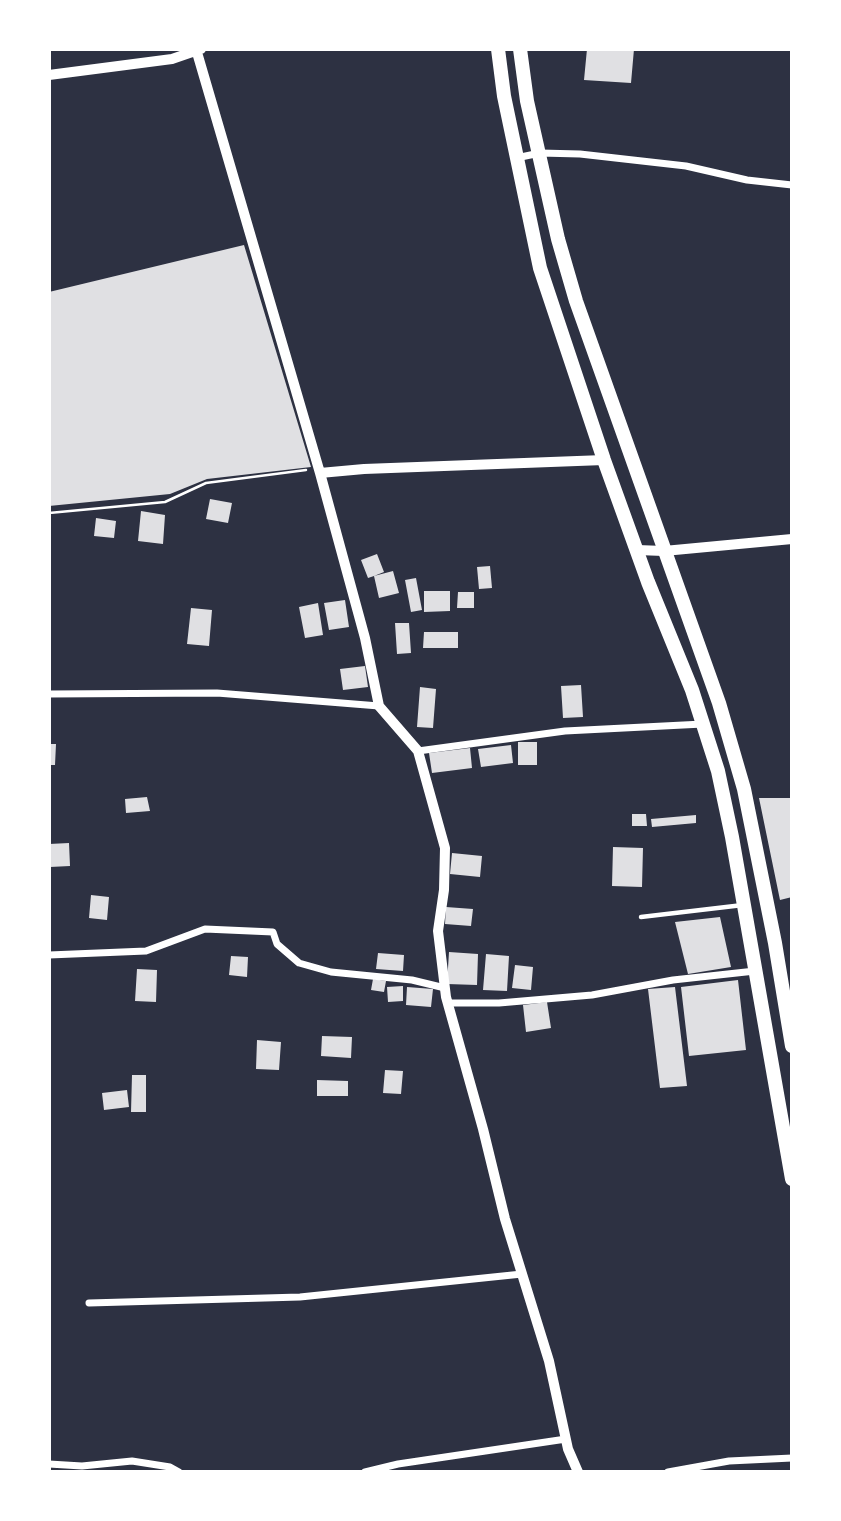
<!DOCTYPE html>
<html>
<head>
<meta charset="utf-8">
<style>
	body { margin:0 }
	#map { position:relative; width:841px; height:1521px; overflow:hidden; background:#2d3142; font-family:Mulish,sans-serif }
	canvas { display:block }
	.frame { position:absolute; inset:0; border:51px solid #fff; pointer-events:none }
</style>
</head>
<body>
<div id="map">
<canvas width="841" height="1521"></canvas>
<div class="frame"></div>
</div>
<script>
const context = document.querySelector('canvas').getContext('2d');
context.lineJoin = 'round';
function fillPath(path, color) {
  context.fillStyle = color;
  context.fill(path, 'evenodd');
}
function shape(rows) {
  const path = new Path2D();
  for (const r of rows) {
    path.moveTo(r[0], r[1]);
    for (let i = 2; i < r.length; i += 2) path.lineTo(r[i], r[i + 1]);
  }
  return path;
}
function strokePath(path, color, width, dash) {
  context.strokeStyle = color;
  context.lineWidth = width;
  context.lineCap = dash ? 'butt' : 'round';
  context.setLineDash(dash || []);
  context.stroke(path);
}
const building = shape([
	[587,49,634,49,631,83,584,80],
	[244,245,311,467,207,479,170,494,49,506,49,292],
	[210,499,232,503,228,523,206,519],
	[141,511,165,515,163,544,138,541],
	[96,518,116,521,114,538,94,536],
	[377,554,384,572,374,576,393,571,399,593,379,598,374,576,368,578,361,560],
	[490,566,492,588,479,589,477,567],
	[416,578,422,610,411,612,405,580],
	[424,591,450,591,450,611,424,612],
	[458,592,474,592,474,608,457,608],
	[345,600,349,627,329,630,324,603],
	[318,603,323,635,305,638,299,607],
	[191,608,212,610,209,646,187,644],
	[395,623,409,623,411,653,397,654],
	[424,632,458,632,458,648,423,648],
	[365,666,368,687,343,690,340,669],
	[581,685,583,717,563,718,561,686],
	[420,687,436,689,433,728,417,727],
	[518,742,537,742,537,765,518,765],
	[49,744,56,744,55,765,49,765],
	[511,745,513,763,481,767,478,749],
	[470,748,472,768,432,773,429,753],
	[147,797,150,811,126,813,125,799],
	[759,798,792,798,792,897,780,900],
	[632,814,646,814,647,826,632,826],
	[696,815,696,823,652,827,651,819],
	[69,843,70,866,50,867,49,844],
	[613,847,643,848,642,887,612,886],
	[452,853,482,856,480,877,450,874],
	[91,895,109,897,107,920,89,918],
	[446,907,473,909,471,926,445,924],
	[720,917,731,967,688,974,675,922],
	[449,952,478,954,477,985,447,984],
	[378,953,404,955,403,971,376,969],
	[486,954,509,956,507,991,483,990],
	[231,956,248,957,247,977,229,975],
	[515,965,533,967,531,990,512,988],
	[137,969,157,970,156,1002,135,1001],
	[373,979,386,981,384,992,371,990],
	[738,980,746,1050,689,1056,681,987],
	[403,986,403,1001,388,1002,387,987],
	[407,987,433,989,431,1007,406,1005],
	[675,987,687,1086,660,1088,648,989],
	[547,1002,551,1028,526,1032,523,1005],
	[322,1036,352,1037,351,1058,321,1056],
	[257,1040,281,1042,279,1070,256,1069],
	[385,1070,403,1071,401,1094,383,1093],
	[132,1075,146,1075,146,1112,131,1112],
	[317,1080,348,1081,348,1096,317,1096],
	[127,1090,129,1107,104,1110,102,1093]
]);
const path = shape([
	[49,513,165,502,206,483,306,470]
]);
const service = shape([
	[641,917,743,905]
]);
const minor = shape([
	[516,158,540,153,580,154,686,166,747,180,792,185],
	[49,694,217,693,379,706],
	[418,751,565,731,703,724],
	[49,955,146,951,205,929,273,932,277,944,299,963,331,972,412,980,445,988],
	[447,1003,499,1003,592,995,673,980,755,971],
	[89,1303,300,1297,522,1274],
	[49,1464,82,1466,132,1461,170,1467,179,1472],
	[365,1472,398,1464,566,1439],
	[668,1472,729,1461,792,1458]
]);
const tertiary = shape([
	[196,49,320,473,365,638,379,706,418,751,445,848,444,890,438,931,446,997,483,1129,505,1219,549,1361,568,1449,578,1472],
	[49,75,172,59,201,49],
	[320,473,364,469,604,460],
	[637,550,664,551,792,539]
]);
const trunk = shape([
	[498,49,504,96,540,268,604,460,648,582,692,690,718,771,732,837,792,1179],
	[520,49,527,101,558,239,576,301,719,703,744,789,775,943,792,1046]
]);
fillPath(building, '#e0e0e3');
strokePath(path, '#fff', 2.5);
strokePath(service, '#fff', 4.5);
strokePath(minor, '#fff', 7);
strokePath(tertiary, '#fff', 10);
strokePath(trunk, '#fff', 14);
</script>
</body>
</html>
